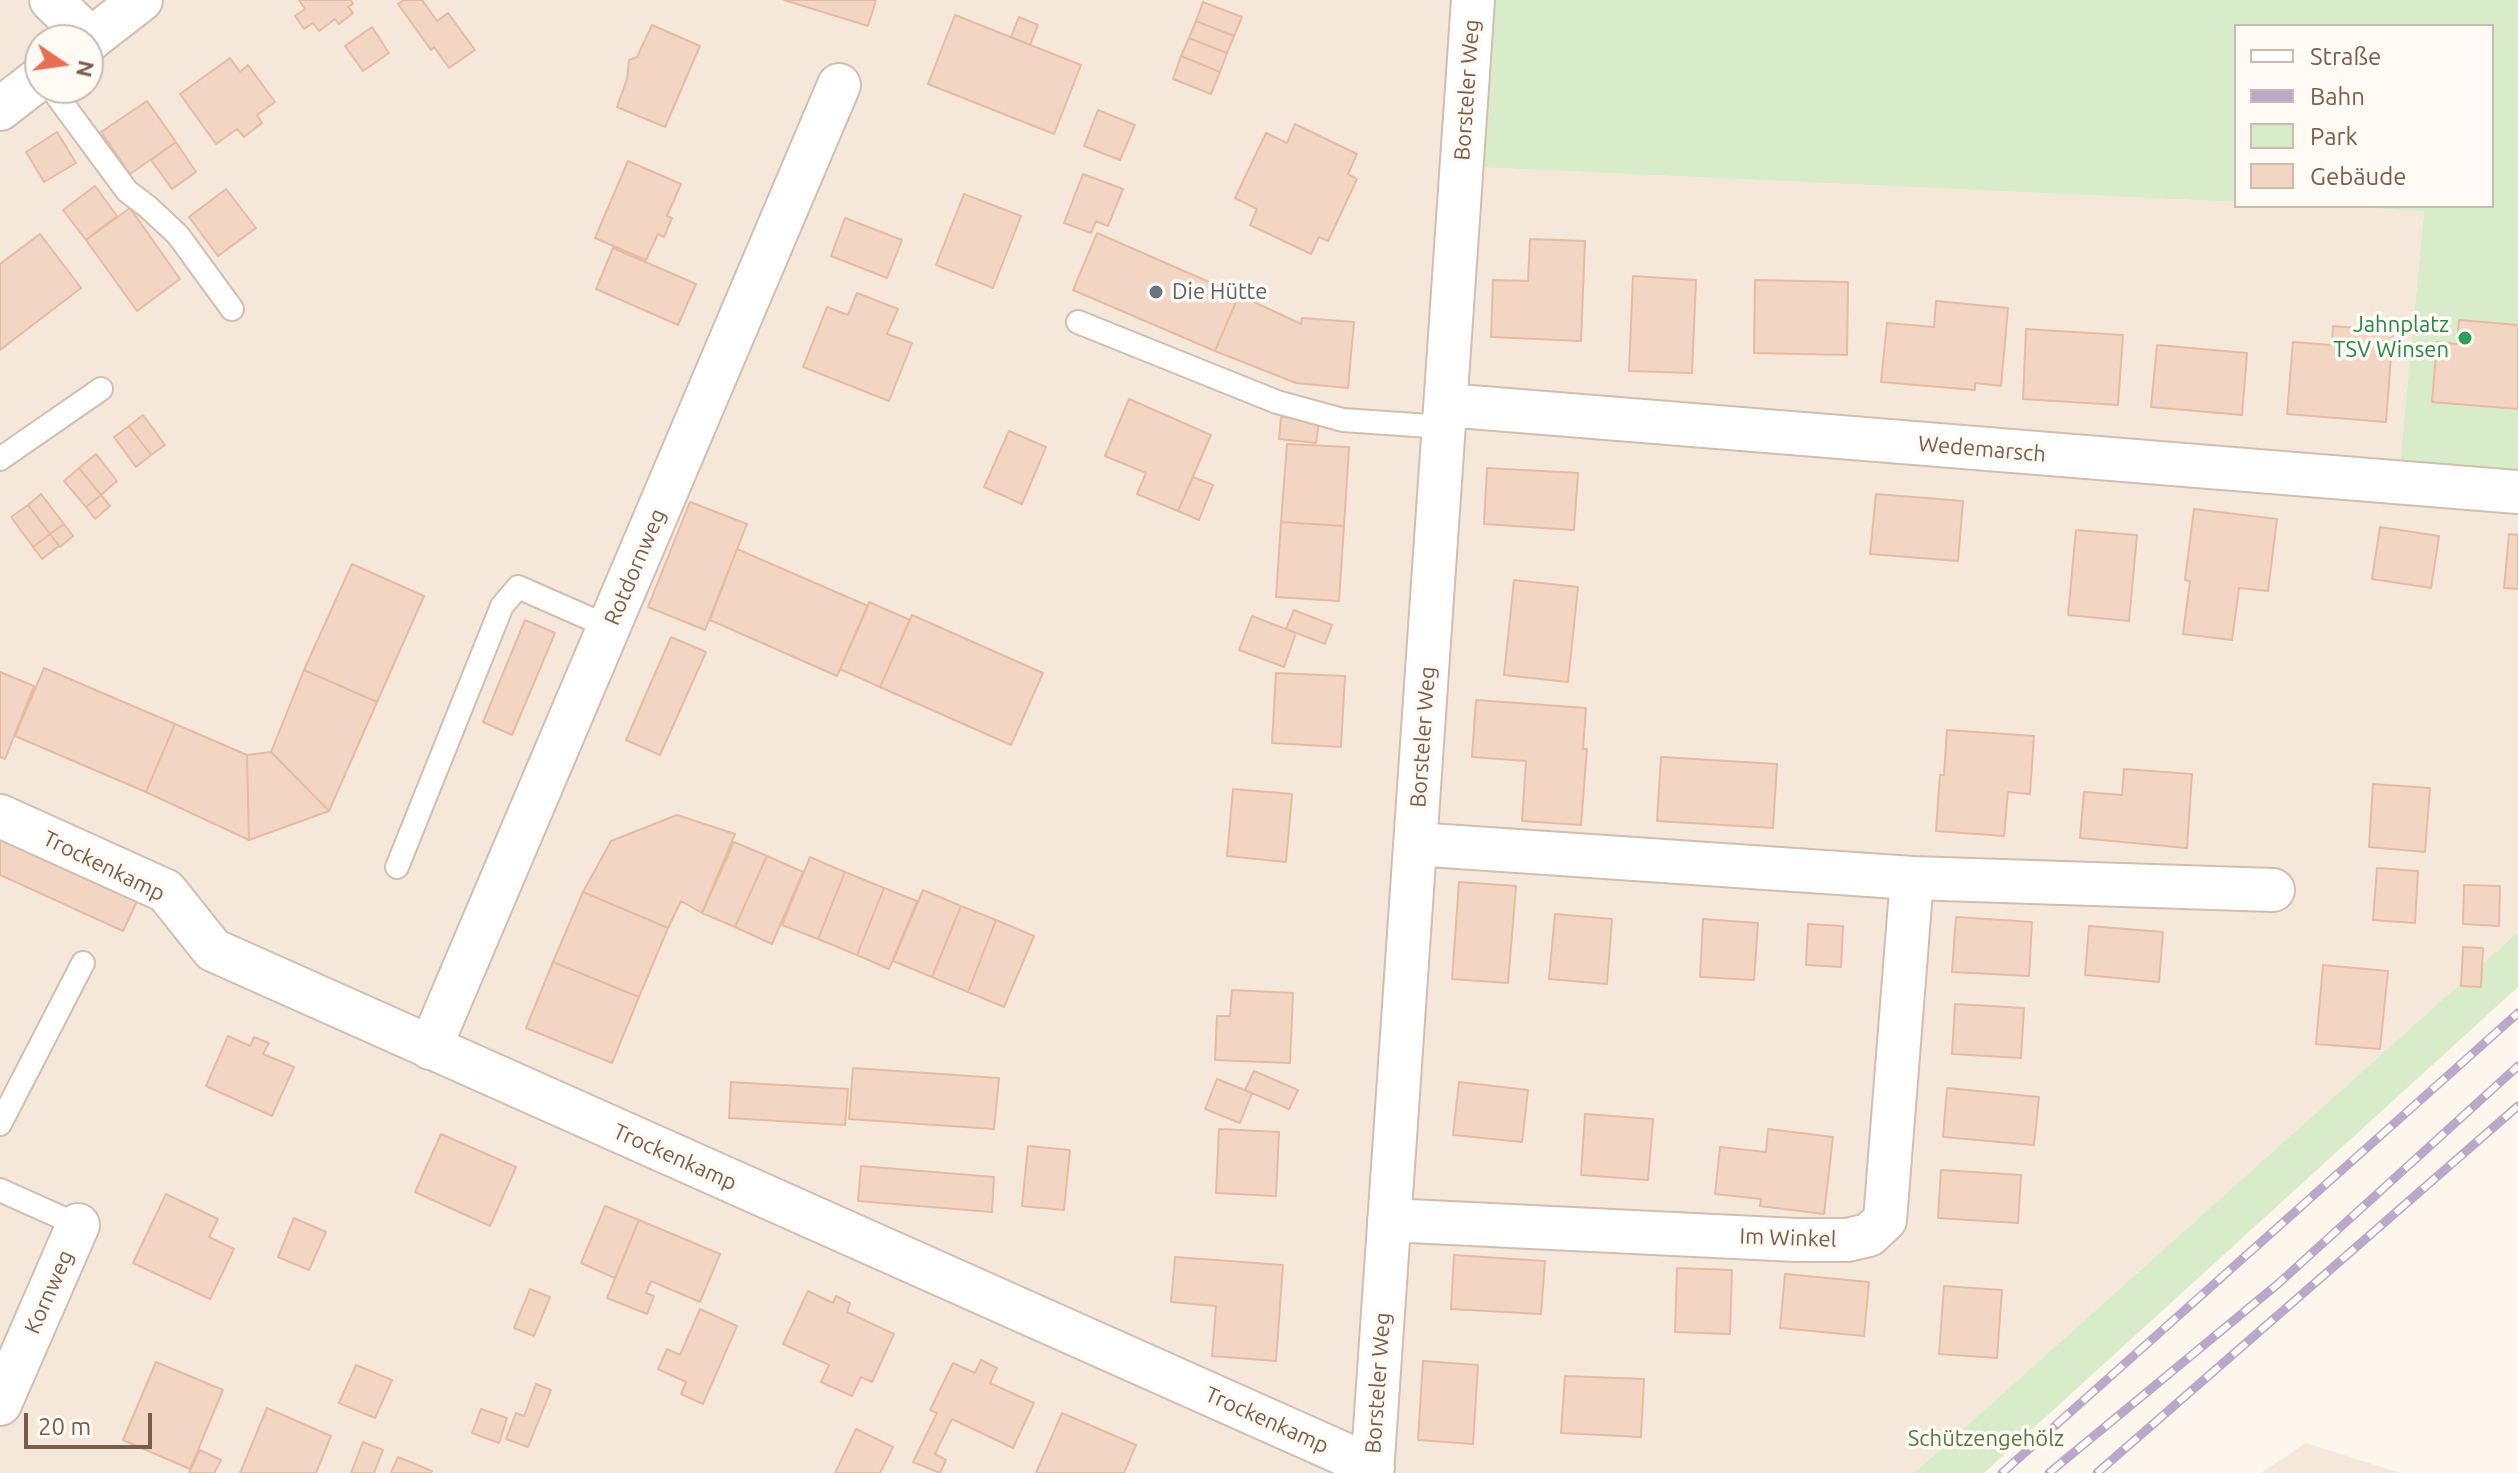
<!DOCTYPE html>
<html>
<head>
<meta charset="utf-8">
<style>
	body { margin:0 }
	#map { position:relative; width:2518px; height:1473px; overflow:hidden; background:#fdf6ec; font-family:Ubuntu,sans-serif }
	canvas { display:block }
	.legend { position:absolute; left:2234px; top:24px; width:260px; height:184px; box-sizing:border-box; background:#fffaf3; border:2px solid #cabbb1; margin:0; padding:10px 14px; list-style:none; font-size:24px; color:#7a5c4d }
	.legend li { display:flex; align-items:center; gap:16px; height:40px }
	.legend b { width:40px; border:2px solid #cabbb1 }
	.north { position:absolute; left:24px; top:24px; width:80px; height:80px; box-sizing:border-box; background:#fffaf3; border:2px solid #cabbb1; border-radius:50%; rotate:103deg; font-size:22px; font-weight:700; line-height:32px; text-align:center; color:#7a5c4d }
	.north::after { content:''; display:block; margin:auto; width:28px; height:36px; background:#e76f51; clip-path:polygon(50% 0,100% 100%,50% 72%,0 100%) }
	.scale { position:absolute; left:24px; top:1413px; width:128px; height:36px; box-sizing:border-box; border:4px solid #7a5c4d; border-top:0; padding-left:10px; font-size:24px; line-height:28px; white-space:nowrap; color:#7a5c4d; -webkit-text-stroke:6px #fffaf3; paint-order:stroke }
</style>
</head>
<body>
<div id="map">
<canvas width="2518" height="1473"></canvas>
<ul class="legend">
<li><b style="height:10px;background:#fff"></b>Straße</li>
<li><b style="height:10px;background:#b9a8c9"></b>Bahn</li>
<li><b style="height:22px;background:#d8ecc9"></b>Park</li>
<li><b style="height:22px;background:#f3d5c3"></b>Gebäude</li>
</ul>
<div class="north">N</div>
<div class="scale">20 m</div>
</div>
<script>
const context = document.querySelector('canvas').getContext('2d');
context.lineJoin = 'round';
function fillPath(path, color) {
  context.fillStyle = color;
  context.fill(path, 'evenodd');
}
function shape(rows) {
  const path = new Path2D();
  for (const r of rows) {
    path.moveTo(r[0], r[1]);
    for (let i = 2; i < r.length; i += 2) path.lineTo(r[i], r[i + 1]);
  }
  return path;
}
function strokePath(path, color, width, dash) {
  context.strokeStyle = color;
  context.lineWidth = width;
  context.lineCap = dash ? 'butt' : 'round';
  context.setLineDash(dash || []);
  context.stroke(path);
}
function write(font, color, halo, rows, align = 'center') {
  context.font = font + ' Ubuntu,sans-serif';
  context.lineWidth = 7;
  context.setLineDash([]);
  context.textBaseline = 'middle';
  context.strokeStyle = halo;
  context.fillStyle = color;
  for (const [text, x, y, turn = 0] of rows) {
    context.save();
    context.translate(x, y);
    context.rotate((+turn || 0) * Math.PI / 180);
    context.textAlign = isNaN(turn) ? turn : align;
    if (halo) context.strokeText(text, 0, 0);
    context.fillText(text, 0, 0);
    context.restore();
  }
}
const residential = shape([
	[0,0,1489,0,1477,167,2236,202,2236,206,2325,206,2424,211,2400,465,2518,474,2518,932,1914,1473,0,1473],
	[40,40,88,40,88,88,40,88],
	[2306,1443,2400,1473,2261,1473]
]);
const green = shape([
	[1489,0,2518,0,2518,474,2400,465,2424,211,2325,206,2492,206,2492,26,2236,26,2236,202,1477,167],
	[2518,932,2518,987,1984,1473,1914,1473]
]);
const building = shape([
	[299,0,351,0,353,4,348,7,353,13,339,24,335,19,319,31,313,23,304,29,295,16,305,9,299,0],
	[404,0,422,0,437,21,448,13,475,50,449,68,434,47,431,50,398,4,404,0],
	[784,0,876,0,868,26,784,0],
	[1203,2,1242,17,1234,36,1196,21,1203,2],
	[955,15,1081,65,1054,134,928,84,955,15],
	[1019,17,1038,25,1030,45,1011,37,1019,17],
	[1196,21,1234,36,1227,53,1189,38,1196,21],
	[652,25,700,46,665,127,617,107,627,79,629,60,637,57,652,25],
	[372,27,389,53,363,71,345,46,372,27],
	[1189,38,1227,53,1220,72,1181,56,1189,38],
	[1181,56,1220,72,1211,94,1173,79,1181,56],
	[230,58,240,72,248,65,275,102,257,115,262,123,244,137,237,129,216,144,180,94,230,58],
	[147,101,176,142,130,174,101,132,147,101],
	[1098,110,1135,125,1120,160,1084,146,1098,110],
	[1295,124,1357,154,1348,174,1357,179,1328,241,1319,237,1311,254,1250,225,1257,209,1235,198,1266,133,1287,143,1295,124],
	[57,132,76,163,44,182,26,152,57,132],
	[176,142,196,172,172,189,151,160,176,142],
	[628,161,681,184,667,216,672,218,664,237,658,234,646,260,595,238,628,161],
	[1083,174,1123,189,1108,226,1096,221,1091,233,1064,223,1083,174],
	[95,186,117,216,86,240,63,210,95,186],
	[226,189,256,228,218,256,189,217,226,189],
	[964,194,1021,216,993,288,936,265,964,194],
	[130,208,180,279,137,311,86,240,130,208],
	[845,218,902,240,887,278,831,256,845,218],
	[1097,233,1239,295,1215,351,1073,290,1097,233],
	[40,234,81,288,0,350,0,264,40,234],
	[1530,239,1585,241,1581,341,1491,337,1493,280,1528,281,1530,239],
	[613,248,696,284,678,325,596,289,613,248],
	[1633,276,1696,280,1692,373,1629,371,1633,276],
	[1755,280,1848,282,1847,355,1754,353,1755,280],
	[857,293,898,309,887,334,912,343,889,401,803,367,827,307,848,315,857,293],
	[1239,295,1301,324,1302,318,1354,322,1348,388,1296,383,1215,351,1239,295],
	[1936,301,2008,308,2001,386,1975,383,1975,390,1881,382,1887,323,1934,327,1936,301],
	[2459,320,2518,325,2518,409,2432,402,2437,342,2457,344,2459,320],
	[2333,326,2393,331,2386,422,2287,414,2293,342,2332,345,2333,326],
	[2026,329,2123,335,2118,405,2023,399,2026,329],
	[2157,345,2247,353,2242,415,2151,407,2157,345],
	[1129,399,1211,435,1178,511,1137,494,1146,473,1105,456,1129,399],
	[143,415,165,445,151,455,129,426,143,415],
	[1281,417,1319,421,1316,443,1279,439,1281,417],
	[129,426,151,455,136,467,114,437,129,426],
	[1009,431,1046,447,1022,504,984,487,1009,431],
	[1287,444,1349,447,1344,526,1281,522,1287,444],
	[96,454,117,481,101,495,79,468,96,454],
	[79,468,101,495,86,507,64,481,79,468],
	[1487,468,1578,473,1574,530,1484,524,1487,468],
	[1193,477,1213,485,1199,520,1178,511,1193,477],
	[41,494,64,524,50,534,28,505,41,494],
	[1876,494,1963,501,1958,561,1870,554,1876,494],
	[101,495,110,506,95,519,86,507,101,495],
	[690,502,747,524,705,630,648,607,690,502],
	[28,505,50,534,33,547,11,517,28,505],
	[2194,509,2277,519,2268,591,2239,588,2232,640,2183,634,2190,581,2185,580,2194,509],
	[1281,522,1344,526,1339,601,1276,597,1281,522],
	[64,524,73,536,60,547,50,534,64,524],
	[2380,527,2439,536,2431,588,2372,579,2380,527],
	[2076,530,2137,535,2129,621,2068,615,2076,530],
	[50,534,59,546,42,559,33,547,50,534],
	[2509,534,2518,535,2518,589,2504,588,2509,534],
	[737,549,868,606,837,676,710,620,737,549],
	[352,564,424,596,377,702,304,670,352,564],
	[1514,580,1578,587,1568,682,1504,675,1514,580],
	[869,602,910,620,880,687,840,669,869,602],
	[1294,610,1332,625,1325,644,1286,629,1294,610],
	[912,615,1043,673,1011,745,880,687,912,615],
	[1252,616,1296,633,1284,667,1239,650,1252,616],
	[525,620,555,633,512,735,483,722,525,620],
	[671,637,706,652,660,755,626,740,671,637],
	[44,668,175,724,146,792,15,736,44,668],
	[304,670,377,702,329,811,271,752,304,670],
	[0,672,34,686,5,759,0,757,0,672],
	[1276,673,1345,676,1341,747,1272,743,1276,673],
	[1476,700,1586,708,1583,749,1587,749,1581,825,1522,821,1526,761,1472,757,1476,700],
	[175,724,247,755,249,840,146,792,175,724],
	[1947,730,2034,736,2030,794,2008,792,2004,836,1936,831,1940,775,1944,775,1947,730],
	[271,752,329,811,249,840,247,755,271,752],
	[1661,757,1777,764,1773,828,1657,821,1661,757],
	[2124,769,2192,774,2187,848,2080,838,2084,792,2122,795,2124,769],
	[2373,784,2430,788,2425,852,2369,847,2373,784],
	[1233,789,1292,794,1286,862,1227,856,1233,789],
	[677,815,735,834,702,913,681,901,668,928,583,892,611,841,677,815],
	[0,837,138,899,123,931,0,875,0,837],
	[734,842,767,856,735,927,702,913,734,842],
	[767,856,803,872,772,944,735,927,767,856],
	[810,857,845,872,818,939,782,925,810,857],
	[2377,868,2418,871,2415,923,2373,920,2377,868],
	[845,872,884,888,857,955,818,939,845,872],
	[1459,882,1516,886,1508,983,1452,979,1459,882],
	[2464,885,2500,886,2499,926,2463,924,2464,885],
	[884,888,917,901,889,969,857,955,884,888],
	[923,890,961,906,932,977,893,961,923,890],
	[583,892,668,928,639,997,553,962,583,892],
	[961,906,996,920,968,992,932,977,961,906],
	[1555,914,1612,919,1607,984,1549,979,1555,914],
	[1956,917,2032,922,2029,976,1952,972,1956,917],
	[1703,919,1758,923,1754,980,1700,977,1703,919],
	[996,920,1034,936,1004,1007,968,992,996,920],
	[1808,924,1843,926,1841,967,1806,965,1808,924],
	[2089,926,2163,932,2159,982,2085,975,2089,926],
	[2463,947,2483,948,2481,987,2461,986,2463,947],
	[553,962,639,997,612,1063,526,1028,553,962],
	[2323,965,2388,971,2380,1049,2316,1044,2323,965],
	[1232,990,1293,993,1290,1063,1215,1060,1217,1016,1230,1016,1232,990],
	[1955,1004,2024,1008,2021,1058,1952,1054,1955,1004],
	[228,1036,250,1046,254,1037,269,1043,263,1054,294,1067,272,1116,206,1086,228,1036],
	[853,1068,999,1078,994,1129,849,1119,853,1068],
	[1254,1071,1298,1090,1289,1109,1245,1090,1254,1071],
	[1217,1079,1252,1093,1240,1123,1205,1109,1217,1079],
	[731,1082,848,1089,845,1125,729,1118,731,1082],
	[1459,1082,1528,1090,1522,1142,1453,1135,1459,1082],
	[1947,1088,2039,1097,2034,1145,1943,1137,1947,1088],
	[1585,1114,1653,1119,1648,1180,1581,1175,1585,1114],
	[1219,1129,1279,1132,1276,1196,1216,1193,1219,1129],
	[1768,1129,1833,1137,1824,1214,1760,1206,1761,1199,1715,1194,1720,1147,1766,1152,1768,1129],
	[441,1134,516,1167,490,1226,415,1192,441,1134],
	[1028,1146,1070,1150,1064,1210,1022,1206,1028,1146],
	[861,1166,994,1177,992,1212,858,1201,861,1166],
	[1941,1170,2021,1175,2018,1223,1938,1218,1941,1170],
	[166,1194,218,1219,209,1237,234,1249,210,1299,133,1263,166,1194],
	[605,1206,639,1220,615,1278,581,1263,605,1206],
	[294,1218,326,1232,309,1270,278,1257,294,1218],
	[639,1220,720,1254,700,1302,651,1281,646,1293,654,1296,647,1314,607,1298,639,1220],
	[1454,1255,1545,1261,1541,1314,1451,1309,1454,1255],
	[1175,1257,1283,1265,1276,1361,1212,1356,1216,1306,1171,1302,1175,1257],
	[1677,1268,1732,1270,1730,1334,1675,1332,1677,1268],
	[1785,1274,1869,1282,1864,1336,1780,1328,1785,1274],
	[1944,1286,2002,1290,1997,1358,1939,1354,1944,1286],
	[530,1289,550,1297,534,1336,514,1328,530,1289],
	[808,1291,833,1303,836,1296,850,1303,847,1312,894,1334,872,1382,861,1377,852,1396,821,1382,829,1365,783,1344,808,1291],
	[700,1309,737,1326,703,1404,681,1394,686,1382,658,1369,667,1349,680,1355,700,1309],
	[981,1360,997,1368,990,1383,1034,1403,1013,1448,952,1419,935,1454,946,1460,940,1473,913,1462,937,1413,930,1410,953,1363,975,1373,981,1360],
	[1423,1361,1478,1365,1473,1444,1418,1440,1423,1361],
	[156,1362,223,1390,190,1469,123,1440,156,1362],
	[356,1365,392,1380,375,1418,339,1403,356,1365],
	[1565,1376,1644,1379,1641,1437,1561,1433,1565,1376],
	[536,1384,551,1390,528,1447,506,1439,516,1413,524,1416,536,1384],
	[267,1408,331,1436,316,1473,240,1473,267,1408],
	[481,1409,507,1418,499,1443,472,1433,481,1409],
	[1062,1413,1136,1445,1124,1473,1036,1473,1062,1413],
	[856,1429,893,1447,880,1473,835,1473,856,1429],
	[363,1442,383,1450,374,1473,351,1473,363,1442],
	[200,1450,221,1460,214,1473,189,1473,200,1450],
	[398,1457,432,1471,431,1473,391,1473,398,1457]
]);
const lane = shape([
	[51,88,127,191,148,207,178,235,232,309],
	[1078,322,1277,402,1343,420,1444,427],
	[0,459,101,389],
	[397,867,502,606,518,587,609,627],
	[0,1124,83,963],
	[0,1190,78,1225]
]);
const street = shape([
	[51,0,91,39],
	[88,41,141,0],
	[0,109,40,78],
	[1446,405,2518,492],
	[0,816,166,891,213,950,1373,1467],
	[1415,844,1912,878,2273,890],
	[430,1048,839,85],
	[1389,1220,1796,1240,1847,1240,1869,1235,1885,1220,1912,878],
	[0,1404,78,1225],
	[1372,1473,1473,0]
]);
const rail = shape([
	[2002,1473,2518,1013],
	[2049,1473,2279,1283,2518,1066],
	[2097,1473,2518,1106]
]);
const markers = [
	[1156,292,8,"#6b7280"],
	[2465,338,8,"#2e9e5b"]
];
const streetNames = [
	["Borsteler Weg",1467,90,-86],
	["Wedemarsch",1982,449,5],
	["Rotdornweg",635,567,-67],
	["Borsteler Weg",1423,737,-86],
	["Trockenkamp",104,866,26],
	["Trockenkamp",675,1157,24],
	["Im Winkel",1788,1238,2],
	["Kornweg",49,1292,-66],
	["Borsteler Weg",1378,1383,-86],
	["Trockenkamp",1267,1420,24]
];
const worshipNames = [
	["Die Hütte",1172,292]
];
const leisureNames = [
	["Jahnplatz",2449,325],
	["TSV Winsen",2449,350]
];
const parkNames = [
	["Schützengehölz",1986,1439]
];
fillPath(residential, '#f5e8da');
fillPath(green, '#d8ecc9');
fillPath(building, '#f3d5c3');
strokePath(building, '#e6bba3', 2);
strokePath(lane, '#d1beb0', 26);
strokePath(street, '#d1beb0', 46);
strokePath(lane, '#fff', 22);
strokePath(street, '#fff', 42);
strokePath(rail, '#b9a8c9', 9);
strokePath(rail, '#fffaf3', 6, [18]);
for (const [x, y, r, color] of markers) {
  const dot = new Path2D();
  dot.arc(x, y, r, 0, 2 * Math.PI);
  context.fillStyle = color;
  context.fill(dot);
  strokePath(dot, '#fffaf3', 3);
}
write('22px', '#7a5c4d', '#fffaf3', streetNames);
write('22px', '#5b616d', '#fffaf3', worshipNames, 'left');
write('22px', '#27864d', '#fffaf3', leisureNames, 'right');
write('22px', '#537a41', '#fffaf3', parkNames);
</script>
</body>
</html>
